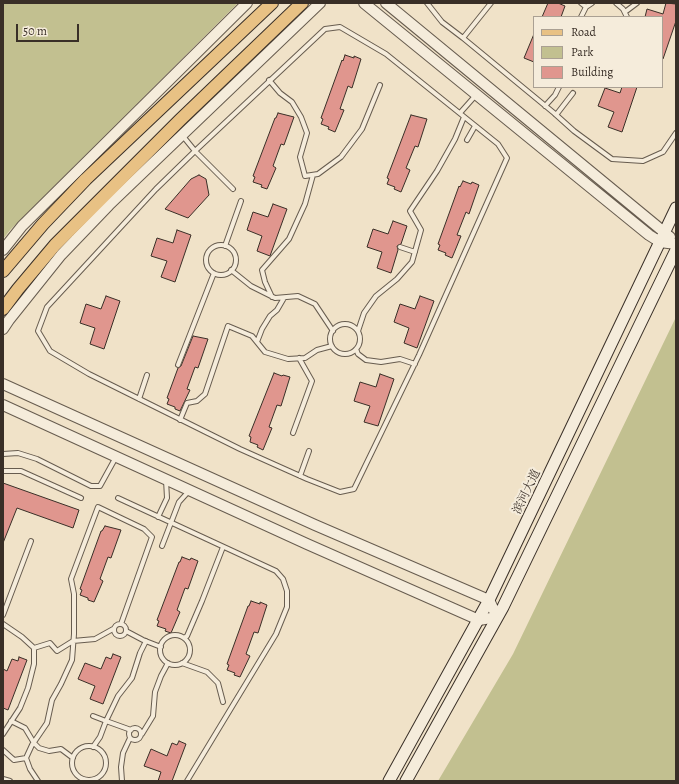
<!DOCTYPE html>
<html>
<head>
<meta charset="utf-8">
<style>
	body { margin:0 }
	#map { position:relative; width:679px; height:784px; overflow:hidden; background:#f0e2c8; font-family:Alegreya,serif }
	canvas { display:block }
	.frame { position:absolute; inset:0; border:4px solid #392f27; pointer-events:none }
	.legend { position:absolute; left:533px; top:16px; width:130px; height:72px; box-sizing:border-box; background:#f5ecdb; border:1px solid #aaa093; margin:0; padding:5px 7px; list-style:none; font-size:12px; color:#392f27 }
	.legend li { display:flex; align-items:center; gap:8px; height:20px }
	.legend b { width:20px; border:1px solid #aaa093 }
	.scale { position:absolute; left:16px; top:24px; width:63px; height:18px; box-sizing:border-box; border:2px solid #392f27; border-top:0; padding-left:5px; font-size:12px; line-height:14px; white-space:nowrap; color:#392f27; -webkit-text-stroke:3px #f5ecdb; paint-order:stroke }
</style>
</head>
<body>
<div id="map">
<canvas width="679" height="784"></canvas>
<div class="frame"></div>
<ul class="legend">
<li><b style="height:5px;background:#e8c184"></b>Road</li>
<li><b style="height:11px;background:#c2c090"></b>Park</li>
<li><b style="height:11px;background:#e0968e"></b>Building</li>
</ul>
<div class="scale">50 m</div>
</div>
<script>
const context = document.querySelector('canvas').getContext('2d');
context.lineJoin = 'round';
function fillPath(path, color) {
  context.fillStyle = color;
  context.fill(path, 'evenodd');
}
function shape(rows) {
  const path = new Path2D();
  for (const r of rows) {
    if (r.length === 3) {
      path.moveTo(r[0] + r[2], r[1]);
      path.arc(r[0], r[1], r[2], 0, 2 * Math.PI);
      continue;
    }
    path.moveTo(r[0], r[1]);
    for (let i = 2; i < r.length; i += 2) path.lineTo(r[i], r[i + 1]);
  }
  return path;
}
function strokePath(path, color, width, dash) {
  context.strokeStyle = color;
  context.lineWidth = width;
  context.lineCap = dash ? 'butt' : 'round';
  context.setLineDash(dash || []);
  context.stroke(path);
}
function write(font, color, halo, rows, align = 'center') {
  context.font = font + ' Alegreya,"Noto Serif SC",serif';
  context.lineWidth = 4;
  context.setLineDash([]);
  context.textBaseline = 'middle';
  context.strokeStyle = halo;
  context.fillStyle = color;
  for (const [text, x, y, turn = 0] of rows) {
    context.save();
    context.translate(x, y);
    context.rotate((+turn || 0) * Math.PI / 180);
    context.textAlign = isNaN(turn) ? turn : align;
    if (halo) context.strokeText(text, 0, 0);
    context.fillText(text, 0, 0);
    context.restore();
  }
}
const green = shape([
	[3,3,238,3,11,229,3,239],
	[676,317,676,781,438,781,513,654]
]);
const building = shape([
	[548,3,558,3,565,6,561,17,542,17,548,3],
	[666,3,676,4,676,21,663,59,662,58,662,17,645,17,647,9,663,14,666,3],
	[534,34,534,62,524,58,534,34],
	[345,55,354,58,354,56,361,59,352,88,348,86,340,109,344,110,335,132,328,129,329,127,321,124,323,119,321,118,342,60,343,61,345,55],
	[622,87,637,87,622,132,608,127,614,112,598,106,605,88,620,93,622,87],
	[278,113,294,117,284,145,281,144,273,166,276,168,267,189,261,187,262,185,253,182,255,177,253,176,275,118,276,118,278,113],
	[411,115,427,119,418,147,415,146,406,168,410,170,401,192,394,189,395,187,387,184,389,179,387,178,411,115],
	[199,175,206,179,209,195,188,218,165,209,191,179,199,175],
	[463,181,471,184,472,182,479,185,469,214,466,212,457,235,461,236,452,258,445,255,446,253,438,250,440,245,438,244,459,186,460,187,463,181],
	[273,204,287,209,270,256,257,251,262,236,247,230,253,212,268,217,273,204],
	[393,221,407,226,401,244,397,246,398,250,391,273,377,268,382,252,367,247,373,229,388,234,393,221],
	[177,230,191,235,175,282,161,277,167,261,151,256,157,238,173,243,177,230],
	[106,296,120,301,104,349,90,344,95,328,80,323,86,304,101,309,106,296],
	[420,296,434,301,417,348,404,343,409,328,394,322,400,304,415,309,420,296],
	[193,336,208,339,198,368,195,367,187,389,190,390,180,411,175,409,175,407,167,404,169,399,167,398,178,368,181,366,193,336],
	[274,373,282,376,283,375,290,377,281,406,277,405,269,427,272,428,263,450,257,447,258,445,250,442,251,437,249,436,274,373],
	[380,374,394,379,378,426,364,422,370,406,354,401,360,382,376,387,380,374],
	[3,483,79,510,73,528,17,508,3,543,3,483],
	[105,526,121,530,111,558,108,557,100,579,103,581,94,602,88,600,88,598,80,595,82,590,80,589,101,531,102,531,105,526],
	[182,557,190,560,191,558,198,561,188,589,185,588,177,610,180,612,171,633,165,631,166,629,157,626,159,621,157,620,179,562,180,562,182,557],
	[251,601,260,604,260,602,267,605,258,633,254,632,246,654,250,656,240,677,234,675,235,673,227,670,229,665,227,664,248,606,249,606,251,601],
	[113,654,121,657,103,704,90,699,95,686,78,679,85,663,101,669,106,657,111,659,113,654],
	[19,657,27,660,8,710,3,708,3,669,7,671,12,659,18,661,19,657],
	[179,741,186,744,172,781,158,781,161,772,144,766,151,749,167,756,172,743,177,745,179,741]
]);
const service = shape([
	[427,3,442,22,463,38,554,113,574,131,612,159,643,161,663,152,676,133],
	[581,3,586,7],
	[616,3,623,9,627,17],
	[625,12,637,3],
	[581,17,586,7,592,3],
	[463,38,491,3],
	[269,80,280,93,292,102,301,117,307,133,300,157,305,176,318,174,341,157,362,129,380,85],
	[545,106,555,95,559,87],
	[460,113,476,95],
	[556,115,573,93],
	[182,135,195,151,156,189,47,307,38,331,50,351,89,374,240,449,307,479,340,492,354,489,419,355,507,158,498,144,386,54,340,27,325,29,195,151,233,189],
	[467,140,475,126],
	[221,260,15],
	[225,246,241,201],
	[400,247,415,252],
	[231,270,251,286,275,298,298,296,315,304,333,331],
	[272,297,265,282,262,270,289,239,305,204,313,175],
	[345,339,15],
	[358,331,364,313,376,296,397,279,412,262,421,230,410,211,437,171,455,139,464,117],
	[257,342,262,329,270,316,277,310,284,298],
	[356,349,358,354,366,360,381,362,400,359,415,364],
	[178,365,214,273],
	[139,399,147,375],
	[180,420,187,403,197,401,205,394,228,326,252,336,265,352,288,359,305,358,317,350,332,346],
	[293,433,312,381,299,358],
	[3,454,18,453,37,459,91,486,100,486,116,457],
	[3,471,21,471,81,498],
	[300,476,309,451],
	[118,498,276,571,283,579,287,591,287,607,276,634,187,781],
	[158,517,167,498,166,480],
	[162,546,179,502,189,491],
	[3,615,31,541],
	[120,630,6],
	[3,624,22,637,34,648,34,664,28,688,20,708,3,734],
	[126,631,143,640,161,647],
	[175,650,15],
	[184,638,187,636,202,601,223,547],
	[34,648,50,643,57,651,73,641,95,639,113,629],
	[182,663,207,672,218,683,223,702],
	[11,721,25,728,34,743,39,748,49,751,61,749,73,758],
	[135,734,6],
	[131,730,106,721,118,696,132,678,140,653,146,641],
	[142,734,153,716,155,692,161,676,168,663],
	[89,763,17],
	[93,747,100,737,106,721,93,716],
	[3,750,14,760,26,758],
	[3,779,10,781],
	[38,781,30,769,26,758,32,745,47,723,52,700,61,684,72,660,74,634,74,594,71,579,98,507,144,529,152,537,121,624],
	[122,781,121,767,123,753,130,738]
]);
const tertiary = shape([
	[364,3,649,235,660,242,676,244],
	[386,3,670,237],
	[3,250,22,226,247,3],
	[3,329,9,320,61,255,109,205,320,3],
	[3,384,315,525,489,600,497,617,479,620,307,544,3,405]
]);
const secondary = shape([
	[389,781,489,600,676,208],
	[406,781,503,607,676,250]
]);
const primary = shape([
	[3,271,43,224,86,179,272,3],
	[3,309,18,289,55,245,180,120,302,3]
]);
const streetNames = [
	["滨河大道",527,492,-64]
];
fillPath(green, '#c2c090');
fillPath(building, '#e0968e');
strokePath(building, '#392f27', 1);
strokePath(service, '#675c4f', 6);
strokePath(tertiary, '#675c4f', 12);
strokePath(secondary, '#392f27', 13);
strokePath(primary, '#392f27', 14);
strokePath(service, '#f5ecdb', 4);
strokePath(tertiary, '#f5ecdb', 10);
strokePath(secondary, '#f5ecdb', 11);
strokePath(primary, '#e8c184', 12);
write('12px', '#392f27', '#f5ecdb', streetNames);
</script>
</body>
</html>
